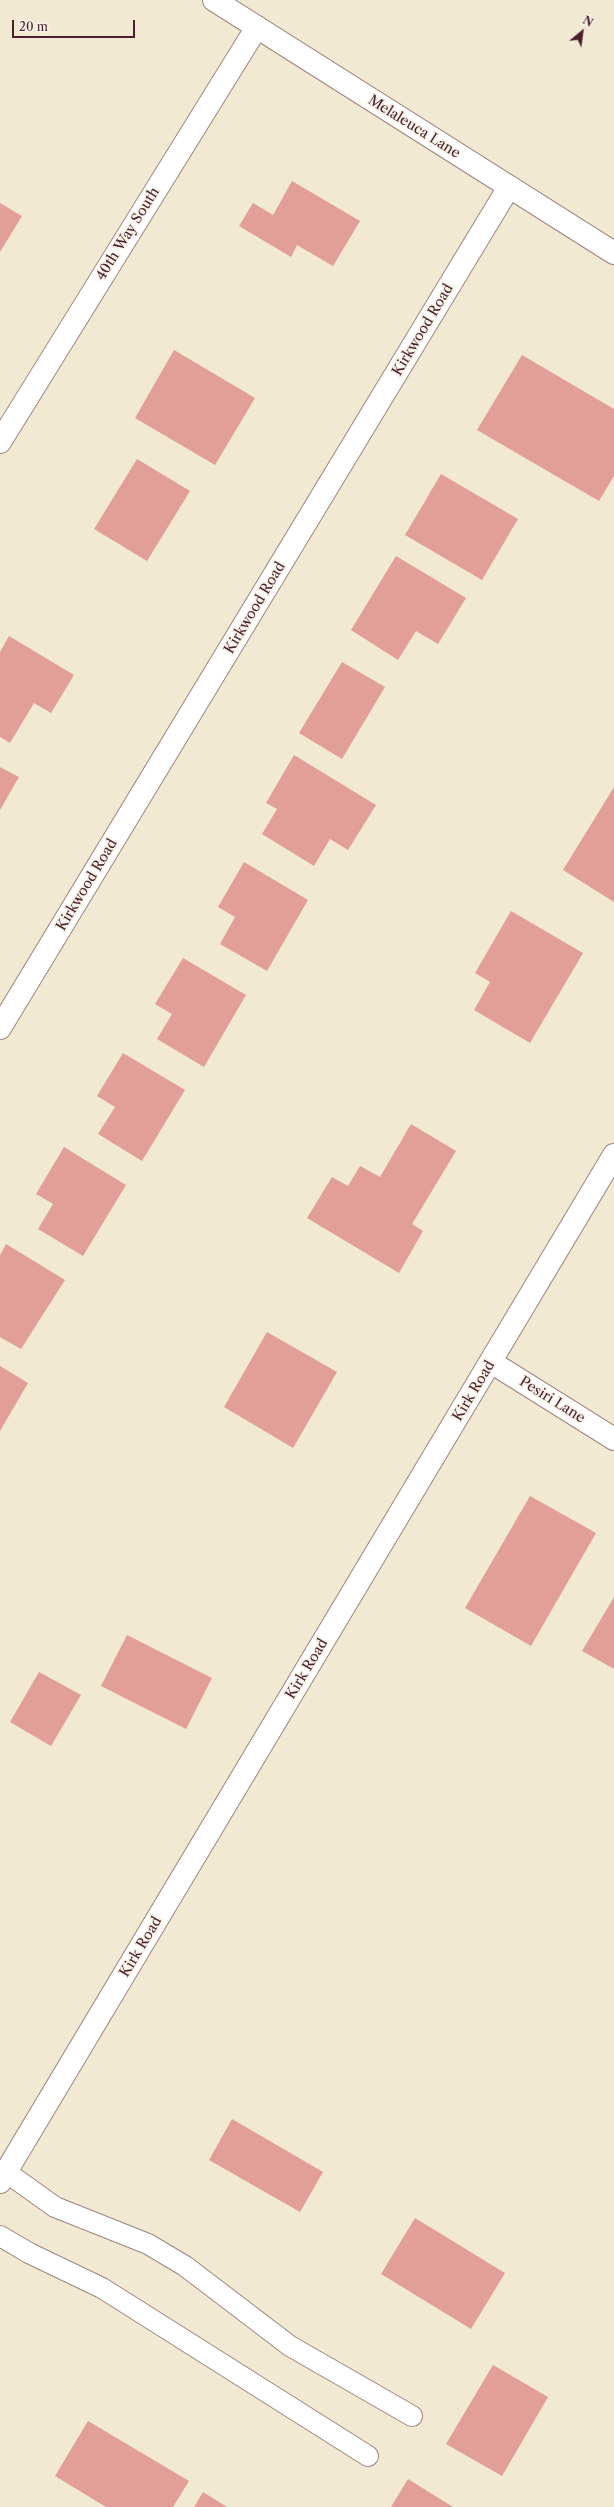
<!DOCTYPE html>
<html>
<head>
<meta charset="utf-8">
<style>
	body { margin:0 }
	#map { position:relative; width:614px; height:2507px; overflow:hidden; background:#f2e9d3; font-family:"Libre Caslon Text",serif }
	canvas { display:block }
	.north { position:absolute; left:562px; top:12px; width:40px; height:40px; -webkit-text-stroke:3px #f7f3e8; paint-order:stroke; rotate:29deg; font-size:11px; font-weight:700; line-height:16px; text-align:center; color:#4a1f2b }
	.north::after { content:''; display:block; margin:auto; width:14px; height:18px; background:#4a1f2b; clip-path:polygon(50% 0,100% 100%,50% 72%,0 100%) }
	.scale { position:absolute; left:12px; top:20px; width:123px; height:18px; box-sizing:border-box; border:2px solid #4a1f2b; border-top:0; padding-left:5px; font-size:12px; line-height:14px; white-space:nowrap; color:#4a1f2b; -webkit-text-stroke:3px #f7f3e8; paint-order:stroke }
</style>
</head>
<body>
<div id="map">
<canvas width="614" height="2507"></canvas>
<div class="north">N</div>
<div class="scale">20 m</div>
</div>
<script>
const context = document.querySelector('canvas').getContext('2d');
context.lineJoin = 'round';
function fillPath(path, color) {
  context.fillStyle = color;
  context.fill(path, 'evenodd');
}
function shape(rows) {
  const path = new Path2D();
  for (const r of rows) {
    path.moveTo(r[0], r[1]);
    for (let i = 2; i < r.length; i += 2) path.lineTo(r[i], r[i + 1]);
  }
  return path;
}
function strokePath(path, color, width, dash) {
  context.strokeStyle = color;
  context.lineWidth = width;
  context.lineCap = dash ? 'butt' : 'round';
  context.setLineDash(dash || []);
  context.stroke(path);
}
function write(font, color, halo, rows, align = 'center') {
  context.font = font + ' "Libre Caslon Text",serif';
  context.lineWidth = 3.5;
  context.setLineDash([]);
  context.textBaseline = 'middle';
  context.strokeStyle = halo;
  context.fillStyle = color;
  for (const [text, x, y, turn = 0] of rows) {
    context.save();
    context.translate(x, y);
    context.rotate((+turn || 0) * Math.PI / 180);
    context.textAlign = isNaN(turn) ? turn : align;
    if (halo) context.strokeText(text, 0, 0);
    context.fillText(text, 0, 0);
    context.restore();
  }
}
const building = shape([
	[292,181,360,221,333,266,297,245,291,257,239,226,253,203,273,215],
	[0,203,22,216,0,252],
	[174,350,255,398,215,465,135,418],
	[522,355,614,409,614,476,599,501,477,430],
	[137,459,190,491,147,561,94,529],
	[441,474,518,519,482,580,405,535],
	[396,556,466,598,438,644,416,631,398,660,351,630],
	[9,636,74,675,51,713,34,703,10,743,0,737,0,652],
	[342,662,385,687,342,759,299,733],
	[294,755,376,805,348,850,330,839,314,866,262,834,277,809,266,803],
	[0,767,19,777,0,810],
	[614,787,614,902,563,870],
	[244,862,308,900,267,971,220,944,235,917,218,907],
	[511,911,583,953,530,1043,474,1010,490,982,475,973],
	[183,958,246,995,204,1067,157,1039,172,1014,155,1004],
	[123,1053,185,1090,142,1161,98,1134,115,1107,97,1096],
	[411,1124,456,1151,412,1224,423,1231,399,1273,307,1218,332,1177,348,1186,360,1166,380,1177],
	[64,1147,126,1185,83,1256,38,1229,53,1204,36,1194],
	[6,1244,65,1280,21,1349,0,1337,0,1255],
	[267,1332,337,1372,293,1448,224,1407],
	[0,1366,28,1383,0,1431],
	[530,1496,596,1533,531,1646,465,1608],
	[614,1597,614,1669,582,1651],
	[127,1635,212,1678,186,1729,101,1686],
	[39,1672,81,1695,51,1746,10,1722],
	[232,2119,323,2172,300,2212,209,2160],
	[415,2218,505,2273,471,2329,381,2274],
	[493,2365,548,2397,502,2476,446,2444],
	[88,2421,189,2481,173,2507,106,2507,55,2476],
	[408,2479,453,2507,391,2507],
	[203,2492,227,2507,194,2507]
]);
const service = shape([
	[6,2172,55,2207,148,2244,185,2266,290,2346,412,2416],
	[0,2236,29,2253,102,2288,368,2456]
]);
const minor = shape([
	[0,442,257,27],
	[0,1028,509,187],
	[491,1362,614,1439],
	[0,2182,614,1155]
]);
const tertiary = shape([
	[214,0,614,253]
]);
const streetNames = [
	["Melaleuca Lane",414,127,32],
	["40th Way South",128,234,-58],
	["Kirkwood Road",423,330,-59],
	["Kirkwood Road",255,608,-59],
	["Kirkwood Road",87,885,-59],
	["Kirk Road",474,1391,-59],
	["Pesiri Lane",552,1400,32],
	["Kirk Road",307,1669,-59],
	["Kirk Road",141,1947,-59]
];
fillPath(building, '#e29f97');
strokePath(service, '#9e847f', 22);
strokePath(minor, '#9e847f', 24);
strokePath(tertiary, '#9e847f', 24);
strokePath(service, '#fff', 20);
strokePath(minor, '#fff', 22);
strokePath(tertiary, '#fff', 22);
write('14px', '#4a1f2b', '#f7f3e8', streetNames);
</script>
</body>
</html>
